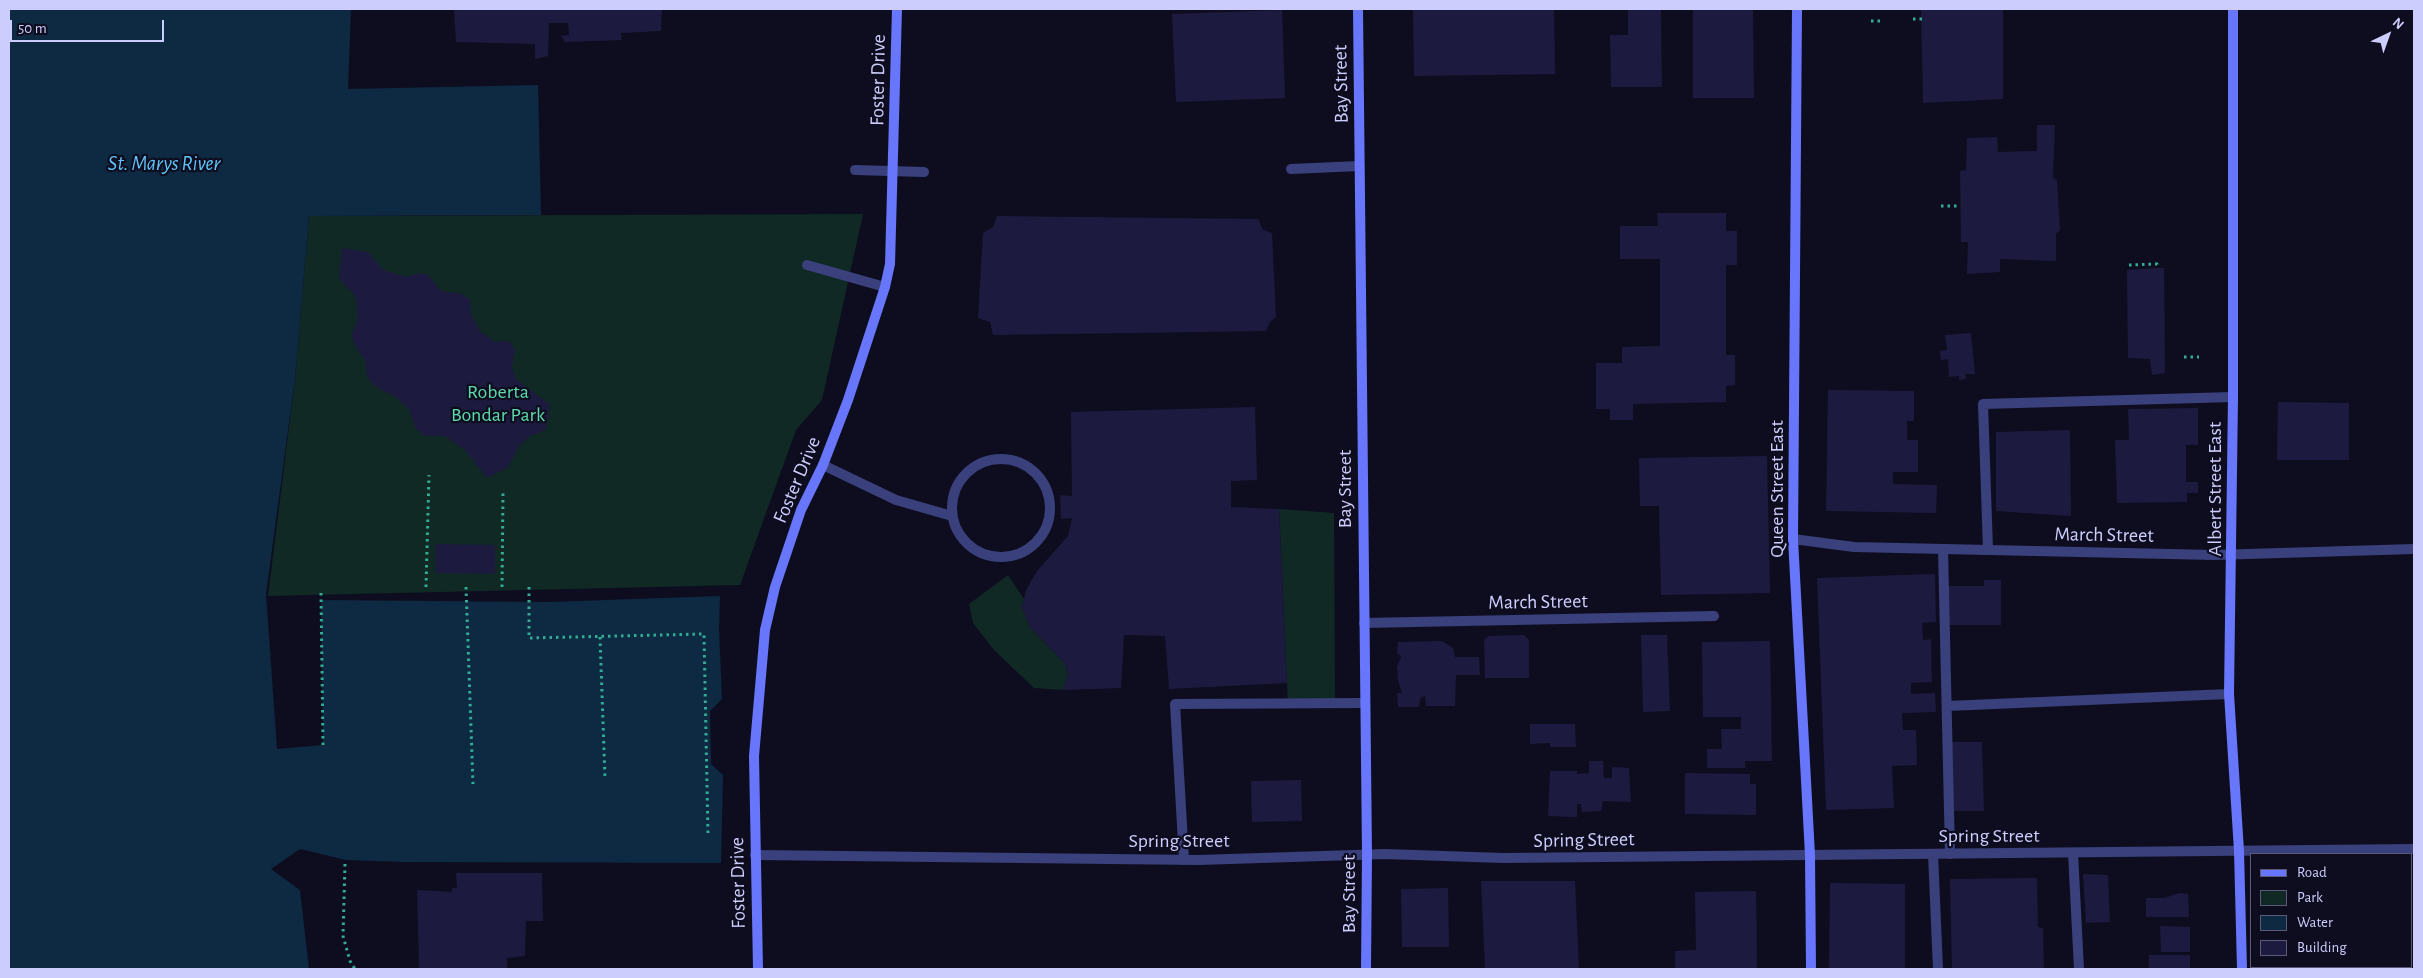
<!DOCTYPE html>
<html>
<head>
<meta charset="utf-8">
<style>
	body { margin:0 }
	#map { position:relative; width:2423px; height:978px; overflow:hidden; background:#0e0d1f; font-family:"Alegreya Sans",sans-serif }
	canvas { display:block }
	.frame { position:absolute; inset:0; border:10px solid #cdcdfd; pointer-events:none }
	.legend { position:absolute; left:2250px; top:853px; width:162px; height:115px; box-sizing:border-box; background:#0e0d1f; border:1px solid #5a5a78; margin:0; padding:6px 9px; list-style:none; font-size:15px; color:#cdcdfd }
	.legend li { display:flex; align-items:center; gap:10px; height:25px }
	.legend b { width:25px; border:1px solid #5a5a78 }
	.north { position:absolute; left:2363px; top:10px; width:50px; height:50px; -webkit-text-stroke:4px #0e0d1f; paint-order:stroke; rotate:42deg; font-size:14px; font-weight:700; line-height:20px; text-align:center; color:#cdcdfd }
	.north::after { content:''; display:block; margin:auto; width:18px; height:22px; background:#cdcdfd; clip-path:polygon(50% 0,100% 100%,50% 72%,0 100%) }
	.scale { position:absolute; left:10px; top:20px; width:154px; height:22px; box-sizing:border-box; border:2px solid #cdcdfd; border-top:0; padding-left:6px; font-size:15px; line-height:18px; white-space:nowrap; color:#cdcdfd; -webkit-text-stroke:4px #0e0d1f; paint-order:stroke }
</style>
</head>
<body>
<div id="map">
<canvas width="2423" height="978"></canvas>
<div class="frame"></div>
<ul class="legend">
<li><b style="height:6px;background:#6776fa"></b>Road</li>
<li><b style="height:14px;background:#102925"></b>Park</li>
<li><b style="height:14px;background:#0e2942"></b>Water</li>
<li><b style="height:14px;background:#1d1a3f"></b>Building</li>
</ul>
<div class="north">N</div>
<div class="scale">50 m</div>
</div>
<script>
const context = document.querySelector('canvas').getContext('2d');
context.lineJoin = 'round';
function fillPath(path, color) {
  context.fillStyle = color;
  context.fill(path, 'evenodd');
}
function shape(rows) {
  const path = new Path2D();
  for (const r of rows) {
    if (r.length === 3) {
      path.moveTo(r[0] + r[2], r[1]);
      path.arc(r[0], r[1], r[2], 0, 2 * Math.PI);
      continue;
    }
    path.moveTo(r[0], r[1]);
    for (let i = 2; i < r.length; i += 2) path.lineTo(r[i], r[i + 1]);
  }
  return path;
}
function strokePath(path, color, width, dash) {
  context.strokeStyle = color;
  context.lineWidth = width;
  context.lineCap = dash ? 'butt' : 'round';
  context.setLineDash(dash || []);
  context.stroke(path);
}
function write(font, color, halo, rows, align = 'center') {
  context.font = font + ' "Alegreya Sans",sans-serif';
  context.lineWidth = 4.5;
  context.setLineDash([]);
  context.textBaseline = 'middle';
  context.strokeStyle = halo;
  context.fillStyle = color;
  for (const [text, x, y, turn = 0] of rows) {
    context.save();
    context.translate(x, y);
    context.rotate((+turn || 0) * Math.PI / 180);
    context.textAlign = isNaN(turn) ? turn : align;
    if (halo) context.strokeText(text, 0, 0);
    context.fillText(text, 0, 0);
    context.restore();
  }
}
const green = shape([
	[863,214,822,400,796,430,740,585,268,596,295,379,309,216],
	[1279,509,1334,513,1335,703,1288,704],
	[1008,575,1024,599,1022,607,1030,627,1065,664,1068,675,1063,690,1034,688,994,650,973,623,969,604]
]);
const water = shape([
	[9,9,351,9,348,89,538,85,541,215,309,216,295,379,266,594,277,749,323,745,321,600,549,602,720,596,719,630,722,699,710,711,711,764,723,775,721,863,403,862,346,860,300,849,271,869,300,890,309,969,9,969]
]);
const building = shape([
	[454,9,662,9,661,31,621,33,622,40,565,42,561,36,569,35,568,23,549,23,548,56,535,59,535,44,456,42],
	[1413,9,1554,9,1555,74,1414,76],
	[1628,9,1661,9,1662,87,1611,87,1610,35,1628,35],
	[1693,9,1753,9,1754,98,1693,98],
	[1921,9,2003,9,2003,99,1923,103],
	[1282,10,1285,98,1176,102,1172,14],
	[2037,125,2055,125,2053,177,2057,181,2060,230,2056,234,2056,261,2000,259,2000,272,1967,274,1968,242,1961,242,1960,171,1966,170,1967,138,1997,137,1998,152,2037,151],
	[1657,213,1726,213,1726,231,1737,231,1737,265,1726,265,1726,355,1735,355,1735,385,1726,386,1726,402,1633,404,1633,420,1610,420,1610,409,1596,409,1596,363,1622,363,1622,347,1660,346,1660,259,1620,259,1620,226,1658,226],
	[997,216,1258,219,1263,230,1272,233,1276,317,1270,322,1266,331,993,335,990,322,978,318,983,233,993,227],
	[342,248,368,252,383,270,406,277,419,273,428,275,441,291,462,294,470,300,471,314,480,331,495,342,509,341,515,350,512,367,516,379,550,405,546,430,530,436,519,446,508,467,487,478,465,450,445,436,425,436,416,429,409,409,397,398,375,386,367,377,365,360,354,344,352,335,358,318,356,297,339,278],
	[2157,268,2164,268,2165,373,2152,375,2150,359,2128,358,2127,270],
	[1971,333,1975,374,1965,374,1966,379,1959,380,1959,376,1949,377,1948,359,1941,360,1940,351,1947,350,1945,335],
	[1828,390,1914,391,1914,421,1907,421,1907,440,1918,440,1918,472,1893,472,1893,484,1937,485,1936,513,1826,511],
	[2278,402,2349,403,2349,460,2277,460],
	[1255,407,1257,480,1231,481,1231,507,1279,509,1287,683,1169,689,1165,636,1124,635,1121,688,1063,690,1068,675,1065,664,1030,627,1022,607,1026,590,1037,571,1068,536,1072,518,1061,519,1060,495,1072,496,1071,412],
	[2198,408,2198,445,2186,445,2186,482,2198,482,2198,493,2187,493,2187,502,2117,503,2115,440,2129,440,2128,409],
	[2070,430,2071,516,1996,511,1996,432],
	[1767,456,1770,593,1661,595,1659,506,1640,506,1639,458],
	[436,544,495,545,495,574,436,573],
	[1935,574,1936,622,1922,623,1923,640,1931,639,1932,682,1911,683,1911,694,1935,693,1936,712,1902,713,1903,730,1916,730,1917,765,1892,766,1894,808,1826,810,1817,578],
	[1984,580,2001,580,2001,625,1949,625,1948,586,1984,586],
	[1524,635,1529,640,1529,678,1485,678,1484,640,1489,636],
	[1641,635,1667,635,1670,711,1643,712],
	[1442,641,1453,648,1455,657,1479,657,1480,675,1456,675,1455,706,1426,706,1425,696,1420,698,1419,707,1398,707,1397,693,1402,693,1398,680,1397,667,1401,657,1400,655,1397,654,1398,642],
	[1770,641,1772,761,1745,761,1745,768,1707,768,1707,749,1722,749,1721,729,1741,729,1741,717,1703,717,1702,642],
	[1530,724,1575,724,1576,747,1550,747,1550,743,1530,744],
	[1950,742,1982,742,1984,811,1952,811],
	[1589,761,1603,761,1604,778,1612,778,1612,767,1629,768,1631,802,1603,801,1601,811,1582,812,1581,804,1577,804,1577,817,1548,816,1550,771,1577,771,1577,774,1589,773],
	[1685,773,1750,774,1750,784,1756,784,1756,815,1685,814],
	[1301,780,1302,821,1252,822,1251,781],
	[456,873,542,873,543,921,526,921,525,956,507,958,507,969,419,969,417,890,452,892,452,888,457,888],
	[2083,874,2108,875,2110,922,2086,923],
	[2037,878,2038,927,2043,928,2044,969,1952,969,1950,879],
	[1481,881,1575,881,1579,969,1485,969],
	[1830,883,1905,884,1905,969,1829,969],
	[1448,888,1449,947,1402,947,1401,889],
	[1756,891,1757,969,1675,969,1675,951,1696,950,1695,892],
	[2180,893,2188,894,2189,917,2146,917,2146,898,2164,898],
	[2160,926,2190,927,2190,952,2161,952],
	[2149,955,2190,955,2190,969,2149,969],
	[2296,967,2401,967,2401,969,2297,969]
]);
const path = shape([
	[1913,19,1922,19],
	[1871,21,1883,21],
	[1941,206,1960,206],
	[2129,265,2157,264,2157,268],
	[2184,357,2199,357],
	[426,587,429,475],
	[466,587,473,784],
	[502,587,503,493],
	[529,587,529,638,704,634,708,835],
	[321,593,323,745],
	[600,637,605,778],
	[345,864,343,936,350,961,355,969]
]);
const lane = shape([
	[1291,169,1359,166],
	[855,170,924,172],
	[807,265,885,287],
	[1001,508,49],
	[823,465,896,500,952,516],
	[1943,549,1950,854],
	[1988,550,1983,404,2233,397],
	[1947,706,2229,694],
	[2073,853,2079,969],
	[1933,854,1938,969],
	[1184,860,1175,704,1364,703]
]);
const street = shape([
	[1793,539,1854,547,2214,555,2414,549],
	[1364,623,1714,616],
	[755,855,1199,860,1385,854,1503,858,2414,849]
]);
const secondary = shape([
	[1358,9,1367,854,1366,969],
	[1797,9,1793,539,1810,855,1811,969],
	[2233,9,2233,397,2229,694,2239,851,2242,969],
	[758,969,754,756,765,630,775,587,801,510,823,465,848,400,885,287,890,264,897,9]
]);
const streetNames = [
	["Foster Drive",878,80,-89],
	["Bay Street",1341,84,-91],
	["Foster Drive",797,480,-67],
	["Bay Street",1345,489,-90],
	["Queen Street East",1777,489,-90],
	["Albert Street East",2215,489,-90],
	["March Street",2104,535,1],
	["March Street",1538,602,-1],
	["Spring Street",1989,836],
	["Spring Street",1584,840,-1],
	["Spring Street",1179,841],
	["Foster Drive",738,883,-91],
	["Bay Street",1349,894,-90]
];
const parkNames = [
	["Roberta",498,392],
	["Bondar Park",498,415]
];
const waterNames = [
	["St. Marys River",164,164]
];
fillPath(green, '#102925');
fillPath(water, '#0e2942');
fillPath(building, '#1d1a3f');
strokePath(path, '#32ac95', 3, [2.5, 4]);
strokePath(lane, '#3a407c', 10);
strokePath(street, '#3a407c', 10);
strokePath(secondary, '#6776fa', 10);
write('20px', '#cdcdfd', '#0e0d1f', streetNames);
write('20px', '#5cdaaa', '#0e0d1f', parkNames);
write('italic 21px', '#5fc5f9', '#0e0d1f', waterNames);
</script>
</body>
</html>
